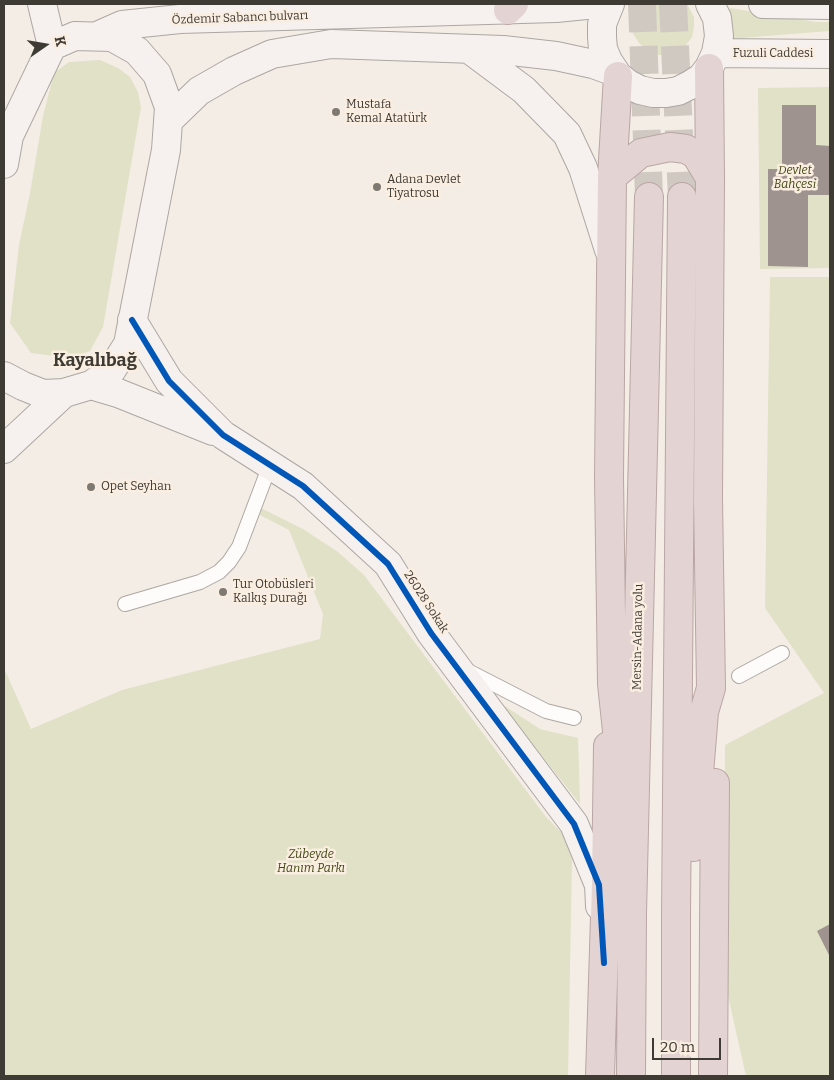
<!DOCTYPE html>
<html>
<head>
<meta charset="utf-8">
<style>
	body { margin:0 }
	#map { position:relative; width:834px; height:1080px; overflow:hidden; background:#f4ede6; font-family:Bitter,serif }
	canvas { display:block }
	.frame { position:absolute; inset:0; border:5px solid #3e3a34; pointer-events:none }
	.north { position:absolute; left:20px; top:20px; width:50px; height:50px; -webkit-text-stroke:4px #faeee0; paint-order:stroke; rotate:77deg; font-size:14px; font-weight:700; line-height:20px; text-align:center; color:#3e3a34 }
	.north::after { content:''; display:block; margin:auto; width:18px; height:22px; background:#3e3a34; clip-path:polygon(50% 0,100% 100%,50% 72%,0 100%) }
	.scale { position:absolute; left:652px; top:1038px; width:69px; height:22px; box-sizing:border-box; border:2px solid #3e3a34; border-top:0; padding-left:6px; font-size:15px; line-height:18px; white-space:nowrap; color:#3e3a34; -webkit-text-stroke:4px #faeee0; paint-order:stroke }
</style>
</head>
<body>
<div id="map">
<canvas width="834" height="1080"></canvas>
<div class="frame"></div>
<div class="north">K</div>
<div class="scale">20 m</div>
</div>
<script>
const context = document.querySelector('canvas').getContext('2d');
context.lineJoin = 'round';
function fillPath(path, color) {
  context.fillStyle = color;
  context.fill(path, 'evenodd');
}
function shape(rows) {
  const path = new Path2D();
  for (const r of rows) {
    path.moveTo(r[0], r[1]);
    for (let i = 2; i < r.length; i += 2) path.lineTo(r[i], r[i + 1]);
  }
  return path;
}
function strokePath(path, color, width, dash) {
  context.strokeStyle = color;
  context.lineWidth = width;
  context.lineCap = dash ? 'butt' : 'round';
  context.setLineDash(dash || []);
  context.stroke(path);
}
function write(font, color, halo, rows, align = 'center') {
  context.font = font + ' Bitter,serif';
  context.lineWidth = 5;
  context.setLineDash([]);
  context.textBaseline = 'middle';
  context.strokeStyle = halo;
  context.fillStyle = color;
  for (const [text, x, y, turn = 0] of rows) {
    context.save();
    context.translate(x, y);
    context.rotate((+turn || 0) * Math.PI / 180);
    context.textAlign = isNaN(turn) ? turn : align;
    if (halo) context.strokeText(text, 0, 0);
    context.fillText(text, 0, 0);
    context.restore();
  }
}
const green = shape([
	[638,4,687,4,694,17,694,27,692,37,686,45,677,52,667,55,657,55,647,51,639,43,633,34,632,23,633,13],
	[730,8,816,22,830,22,830,31,728,39],
	[100,60,118,68,130,77,138,92,141,107,103,327,90,351,69,358,31,353,10,323,19,245,30,193,43,116,54,73,69,62],
	[830,87,830,268,760,269,758,88],
	[770,277,830,277,830,1076,746,1076,723,974,725,745,824,693,765,608],
	[261,508,303,529,338,552,364,575,546,817,564,835,572,860,568,1076,4,1076,4,668,31,729,122,690,320,639,323,614,289,530,260,515],
	[500,703,540,729,578,738,580,804]
]);
const building = shape([
	[782,105,816,105,816,145,830,146,830,195,808,195,808,267,768,266,768,169,782,169],
	[830,924,830,957,817,931]
]);
const highwayTunnel = shape([
	[642,4,649,197],
	[673,4,682,197]
]);
const lane = shape([
	[125,604,200,582,219,572,229,562,239,547,270,465],
	[466,670,546,711,574,718],
	[739,676,782,653]
]);
const secondary = shape([
	[42,4,52,46],
	[610,4,602,24,602,37,603,49,608,61,618,76,628,84,640,90,653,93,666,93,678,91,690,85,701,78,709,68,716,53,719,36,717,18,710,4],
	[763,4,830,5],
	[97,36,122,25,180,19,556,8,596,4],
	[469,49,524,90,567,134,583,168,609,250],
	[716,53,830,54],
	[168,121,199,91,234,71,272,54,331,44,503,50,556,56,593,64,615,72],
	[4,164,9,136,52,46,75,36,112,37,137,51,157,74,169,107,166,150,128,344,111,371,91,385,64,393,43,394,23,386,4,376],
	[132,320,169,381,223,435,303,486,388,564,431,633,574,824,599,885,600,906],
	[91,385,118,393,213,431],
	[4,449,64,393]
]);
const highway = shape([
	[508,10,514,4],
	[618,76,612,177,609,477,612,684,621,769],
	[612,177,641,153,670,147,686,149,696,155,710,178],
	[693,847,704,712,711,688,708,499,710,178,709,68],
	[600,1076,606,885,608,746],
	[631,1076,632,914,649,197],
	[676,1076,676,916,682,197],
	[713,1076,715,783]
]);
const cycleway = shape([
	[132,320,169,381,223,435,303,486,388,564,431,633,574,824,599,885,604,963]
]);
const markers = [
	[336,112,5,"#7e7972"],
	[377,187,5,"#7e7972"],
	[91,487,5,"#7e7972"],
	[223,592,5,"#7e7972"]
];
const streetNames = [
	["Özdemir Sabancı bulvarı",240,18,-2],
	["Fuzuli Caddesi",773,54],
	["26028 Sokak",426,602,57],
	["Mersin-Adana yolu",638,637,-89]
];
const poiNames = [
	["Mustafa",346,105],
	["Kemal Atatürk",346,119],
	["Adana Devlet",387,180],
	["Tiyatrosu",387,194],
	["Opet Seyhan",101,487],
	["Tur Otobüsleri",233,585],
	["Kalkış Durağı",233,599]
];
const parkNames = [
	["Devlet",795,171],
	["Bahçesi",795,185],
	["Zübeyde",311,855],
	["Hanım Parkı",311,869]
];
const districtNames = [
	["Kayalıbağ",95,361]
];
fillPath(green, '#e0e1c6');
fillPath(building, '#9f9390');
strokePath(highwayTunnel, '#d0c9c2', 28, [28, 14]);
strokePath(lane, '#aca7a1', 16);
strokePath(secondary, '#aca7a1', 30);
strokePath(highway, '#b9a6a4', 30);
strokePath(lane, '#fdfcfb', 14);
strokePath(secondary, '#f6f0ef', 28);
strokePath(highway, '#e3d3d3', 28);
strokePath(cycleway, '#0057b8', 6);
for (const [x, y, r, color] of markers) {
  const dot = new Path2D();
  dot.arc(x, y, r, 0, 2 * Math.PI);
  context.fillStyle = color;
  context.fill(dot);
  strokePath(dot, '#faeee0', 2);
}
write('12px', '#3e3a34', '#faeee0', streetNames);
write('12px', '#3e3a34', '#faeee0', poiNames, 'left');
write('italic 12px', '#434815', '#faeee0', parkNames);
write('bold 18px', '#3e3a34', '#faeee0', districtNames);
</script>
</body>
</html>
